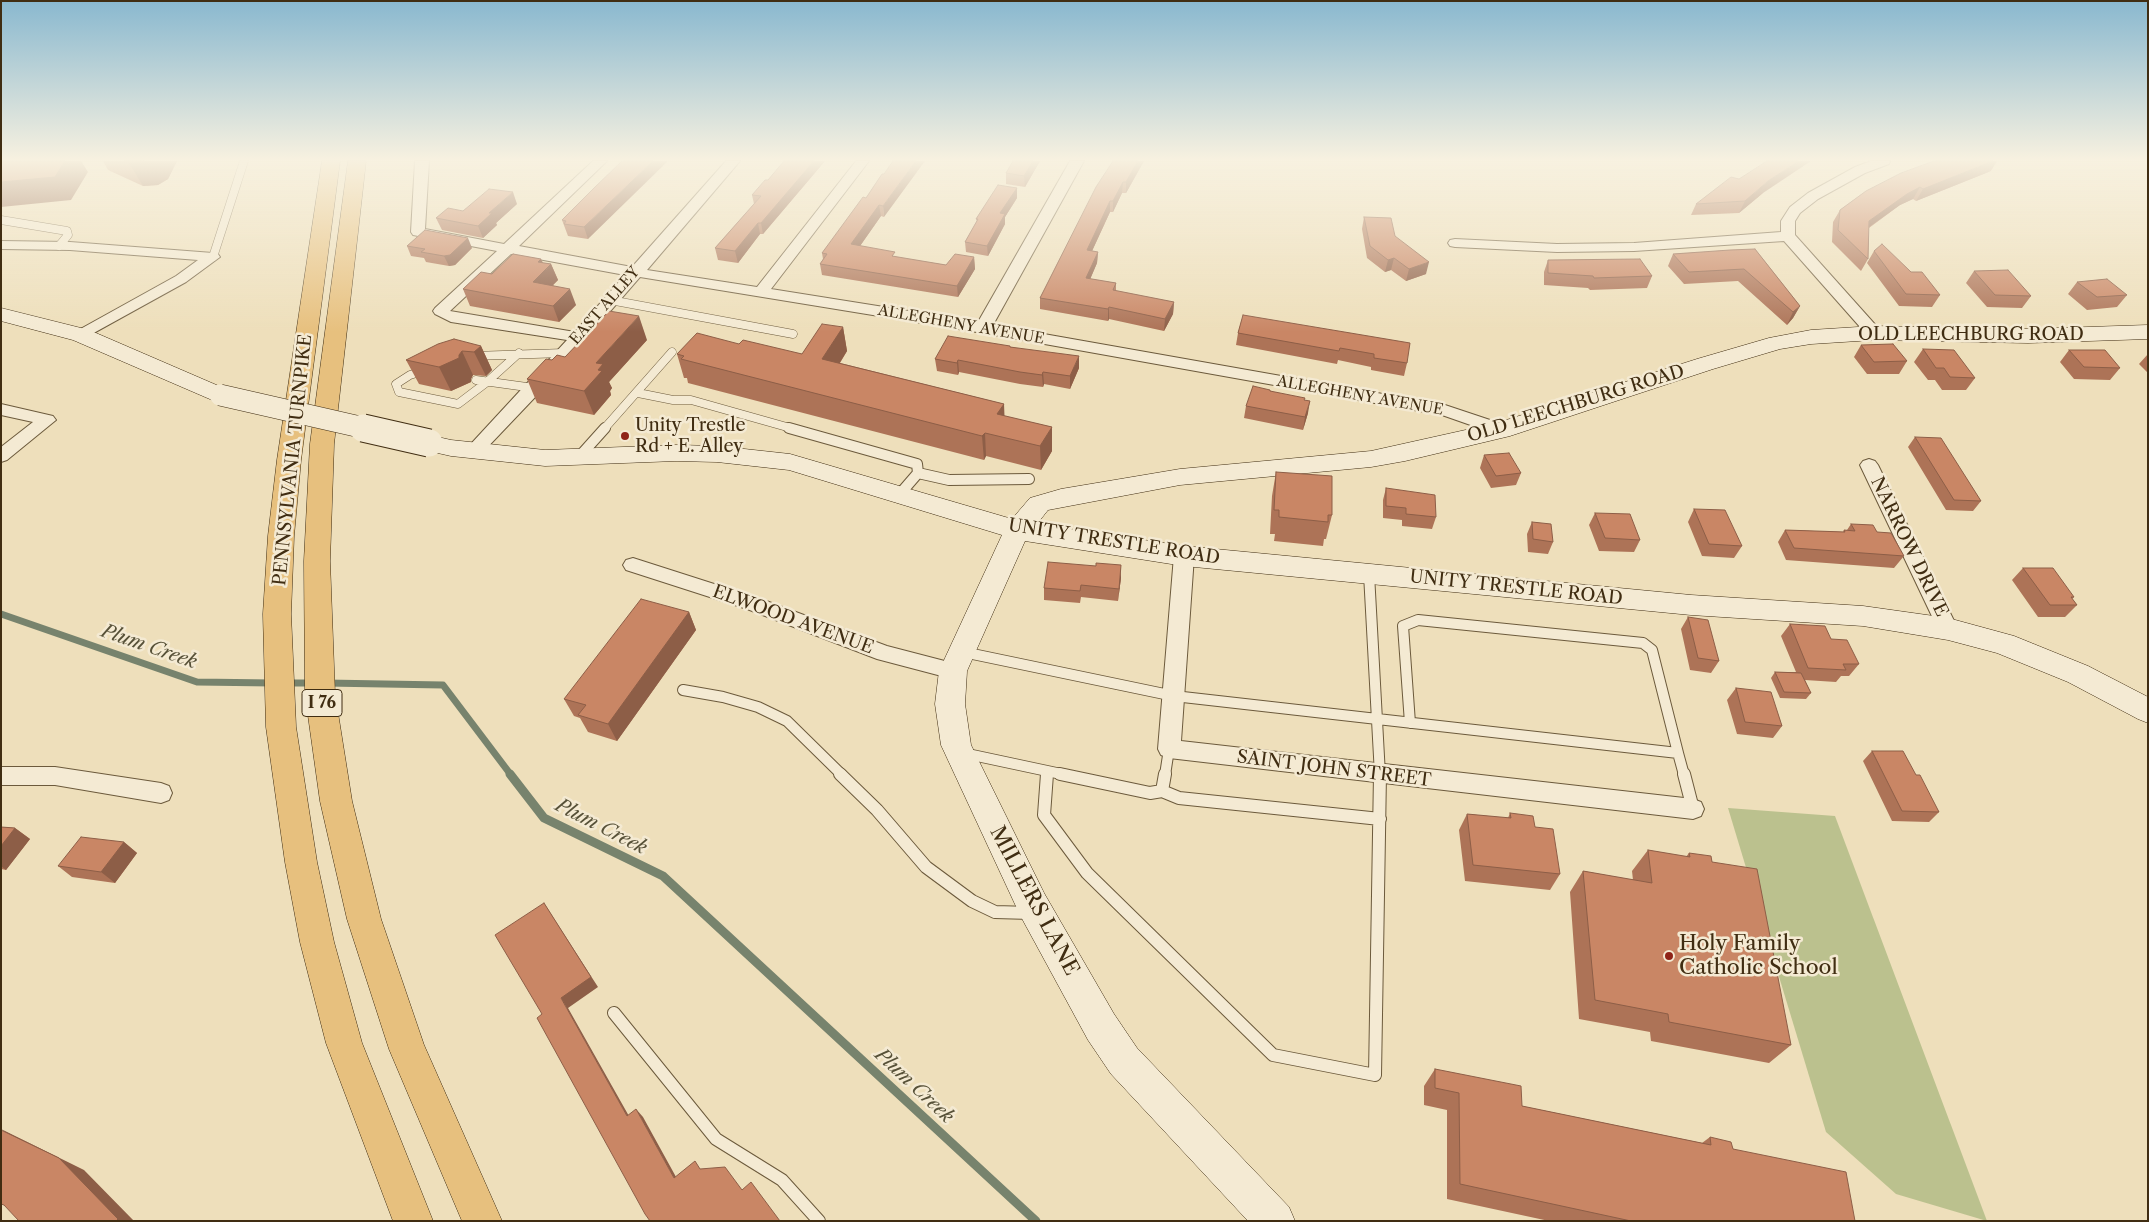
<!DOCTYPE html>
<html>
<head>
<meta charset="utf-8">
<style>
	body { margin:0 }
	#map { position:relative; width:2149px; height:1222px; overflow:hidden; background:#eedfbb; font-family:"Libre Caslon Text",serif }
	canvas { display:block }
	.frame { position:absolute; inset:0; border:2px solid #402d12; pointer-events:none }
</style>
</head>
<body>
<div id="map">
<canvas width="2149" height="1222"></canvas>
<div class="frame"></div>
</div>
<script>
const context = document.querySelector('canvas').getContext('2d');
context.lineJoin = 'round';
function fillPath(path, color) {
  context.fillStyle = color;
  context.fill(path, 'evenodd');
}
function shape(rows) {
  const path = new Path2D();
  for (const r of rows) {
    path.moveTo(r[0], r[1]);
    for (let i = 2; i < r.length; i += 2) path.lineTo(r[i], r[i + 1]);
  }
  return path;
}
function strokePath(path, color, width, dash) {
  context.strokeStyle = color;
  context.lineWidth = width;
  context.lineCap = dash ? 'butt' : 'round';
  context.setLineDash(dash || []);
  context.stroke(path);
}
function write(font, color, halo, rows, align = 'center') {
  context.font = font + ' "Libre Caslon Text",serif';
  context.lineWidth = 5;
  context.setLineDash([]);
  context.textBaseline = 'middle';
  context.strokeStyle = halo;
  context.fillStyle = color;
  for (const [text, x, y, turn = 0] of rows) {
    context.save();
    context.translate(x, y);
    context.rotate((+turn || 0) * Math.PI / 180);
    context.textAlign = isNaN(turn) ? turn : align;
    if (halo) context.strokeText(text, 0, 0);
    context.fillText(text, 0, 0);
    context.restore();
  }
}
const green = shape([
	[1728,808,1835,816,1987,1221,1896,1194,1826,1132]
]);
const streamFar1 = shape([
	[1,614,197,682,273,683],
	[286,683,313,683],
	[326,683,443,685,511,775]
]);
const stream = shape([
	[510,774,544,818,663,876,1036,1221]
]);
const laneFar2 = shape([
	[1,220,67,231,68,235,59,246],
	[213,257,244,161],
	[610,300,793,334],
	[473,356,564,353],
	[426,370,410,375,396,384,399,392,458,404,487,382,519,353],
	[476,380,534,388],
	[638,393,673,400,691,400,794,429],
	[604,429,672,352]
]);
const laneFar1 = shape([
	[789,428,917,464,918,473,899,495],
	[579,457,605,428],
	[918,473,949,480,1029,479],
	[1369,574,1380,775],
	[963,652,1174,696,1678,753,1684,775],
	[683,690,723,697,758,707,787,721,842,775],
	[1410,723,1403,626,1418,620,1643,643,1652,650,1678,753],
	[963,753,1066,775],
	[1047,775,1047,771],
	[1165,775,1169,749]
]);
const lane = shape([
	[840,774,877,810,926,867,972,901,995,912,1031,913],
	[1047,774,1044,815,1087,873,1273,1055,1375,1075,1380,774],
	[1060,774,1150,793,1162,791,1179,798,1380,819],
	[1684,774,1693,809],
	[1162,791,1165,774],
	[614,1013,716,1139,782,1180,819,1221]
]);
const street = shape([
	[415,161,429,161,425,229,504,244,593,161,607,161,519,246,632,267,726,161,740,161,647,270,757,287,856,161,869,161,771,289,978,322,1070,161,1084,161,993,325,1445,405,1508,426,1511,430,1508,434,1502,436,1442,415,983,333,640,277,540,392,481,454,475,456,469,454,466,450,469,446,567,340,451,322,435,314,433,311,435,308,497,251,413,235,411,232,415,161],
	[511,254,625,275,575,332,450,311,511,254],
	[1871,161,1890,161,1889,164,1865,173,1818,199,1800,213,1795,221,1795,235,1880,330,1882,333,1880,336,1874,338,1868,336,1784,241,1634,251,1557,252,1455,247,1450,246,1448,243,1450,240,1455,239,1557,244,1634,243,1781,232,1781,221,1790,207,1808,193,1855,167,1871,161],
	[1,241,70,242,213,253,218,254,220,257,186,282,81,340,75,338,73,335,75,332,176,276,198,260,70,250,1,249,1,241],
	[1,404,53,416,56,420,7,460,1,462,1,447,33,422,1,415,1,404],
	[1869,459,1875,461,1878,465,1958,629,1955,634,1948,637,1941,634,1938,629,1860,465,1863,461,1869,459],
	[1184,549,1191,551,1194,556,1181,741,1693,799,1701,802,1704,809,1701,816,1693,819,1169,758,1161,755,1158,749,1174,556,1177,551,1184,549],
	[633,558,761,599,887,646,960,665,963,671,960,677,953,679,877,659,747,609,626,570,623,565,626,560,633,558],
	[1,767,55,767,161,783,169,786,172,793,169,800,161,803,55,785,1,785,1,767]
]);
const secondary = shape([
	[1,308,89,330,228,390,232,395,228,400,220,402,212,400,73,340,1,321,1,308],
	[2148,325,2148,339,2028,343,1874,340,1811,344,1780,349,1713,369,1510,436,1405,461,1371,467,1180,485,1048,510,1037,524,1184,546,1691,595,1863,606,1948,618,2014,636,2088,666,2148,697,2148,723,2138,719,2068,682,1997,653,1948,640,1863,626,1691,615,1184,566,1025,541,967,671,965,704,971,745,1044,893,1114,1014,1137,1048,1289,1207,1295,1221,1248,1221,1111,1074,1088,1040,1020,915,941,745,935,704,939,671,1002,535,789,470,717,462,676,461,545,466,451,456,420,449,417,443,420,437,429,435,451,440,545,450,676,445,717,446,790,454,1012,519,1030,498,1061,489,1180,469,1371,451,1497,423,1697,359,1769,338,1811,330,1874,326,2028,329,2148,325]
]);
const highway = shape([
	[322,161,340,161,301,460,294,536,291,614,296,727,317,862,334,942,362,1043,433,1221,393,1221,326,1043,300,942,285,862,266,727,263,614,268,536,277,460,322,161],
	[348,161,366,161,334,444,330,561,335,694,352,801,381,919,424,1045,502,1221,462,1221,389,1049,347,919,320,801,305,694,304,561,310,444,348,161]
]);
const secondaryBridgeFar1 = shape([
	[220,395,369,429]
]);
const secondaryBridge = shape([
	[363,428,429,443]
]);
const wall = shape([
	[103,161,177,161,168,179,158,185,143,186,108,170],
	[784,161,829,161,825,161,763,234,760,234,738,263,718,260,715,248,754,204,752,195,768,180],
	[1012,161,1040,161,1025,187,1006,184,1006,173,1013,161],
	[1113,161,1144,161,1126,193,1122,193,1113,212,1110,212,1092,251,1098,252,1097,263,1090,279,1116,283,1116,291,1174,302,1173,314,1164,331,1109,319,1108,321,1040,309,1040,298],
	[1991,171,1916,201,1913,199,1900,205,1869,228,1868,259,1861,271,1832,242,1833,222,1840,210,1866,191],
	[882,174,884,217,881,216,860,246,895,257,946,265,974,257,975,269,958,297,822,275,820,264,823,259,822,253,866,198],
	[594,188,588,239,568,236,562,220],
	[1017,188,1017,198,1005,217,1005,224,988,256,966,252,965,242,977,221,976,219],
	[1763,193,1739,213,1691,215,1696,204],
	[517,204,496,223,497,225,483,238,442,230,436,218,463,211],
	[1364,217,1395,236,1426,274,1406,281,1391,270,1385,272,1367,258,1362,229],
	[407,246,472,248,455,265,449,266,426,262,424,258,411,256],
	[1755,249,1800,306,1793,318,1787,325,1738,281,1684,284,1668,266,1673,254],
	[1874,251,1911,272,1940,295,1932,307,1899,306,1867,263],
	[541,259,543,263,551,264,558,280,553,285,576,305,559,322,470,306,463,289,492,274],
	[1548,260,1652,276,1647,288,1590,290,1588,288,1544,285,1544,272],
	[1974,271,2031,296,2022,308,1987,307,1966,283],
	[2077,282,2127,295,2117,307,2087,310,2068,294],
	[1243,315,1407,363,1404,376,1371,370,1371,367,1338,360,1337,364,1236,345,1238,333],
	[843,327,847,351,840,363,1004,404,1004,416,1052,427,1052,451,1041,470,986,456,984,460,688,383,687,378,684,378,677,354,739,344,802,354],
	[647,340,609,382,612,388,610,391,611,395,594,415,537,403,527,379,552,360,565,357],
	[1861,345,1907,361,1899,374,1867,374,1854,357],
	[481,346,492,370,486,376,473,375,471,379,471,382,451,391,419,384,406,360],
	[1011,347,1079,368,1070,389,1044,384,1043,387,1020,384,959,372,958,375,937,371,935,359],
	[1923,349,1975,378,1966,390,1942,390,1935,380,1928,380,1914,362],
	[2069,350,2120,368,2110,380,2074,379,2060,362],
	[2148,354,2148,373,2139,364],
	[1270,391,1304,400,1308,413,1303,430,1244,418,1246,406],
	[1915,437,1981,501,1973,511,1946,510,1908,447],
	[1484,455,1521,473,1516,485,1491,488,1480,468],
	[1276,472,1332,515,1326,539,1324,539,1323,546,1274,541,1275,534,1270,534,1272,496],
	[1386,488,1436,517,1432,529,1402,526,1402,520,1383,518,1383,500],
	[1694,509,1742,546,1734,558,1702,556,1688,522],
	[1595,513,1640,540,1634,552,1599,551,1589,525],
	[1532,522,1553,542,1548,554,1528,552,1527,534],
	[1851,524,1904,556,1894,568,1786,560,1778,542,1785,530,1843,532,1844,530,1847,530],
	[2023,568,2074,597,2072,599,2077,605,2065,617,2038,617,2012,580],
	[1121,578,1118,601,1081,597,1080,603,1044,600,1044,588],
	[689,612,696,630,617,741,588,732,580,718,574,716,564,699],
	[1688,617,1719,661,1711,673,1690,670,1681,629],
	[1790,624,1831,639,1859,664,1849,676,1841,676,1836,682,1805,680,1811,693,1806,699,1780,698,1771,678,1775,672,1796,672,1781,636],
	[1736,688,1782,726,1773,738,1737,734,1727,700],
	[1872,751,1916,775,1939,812,1929,822,1892,821,1863,761],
	[1510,813,1535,827,1560,874,1550,890,1465,881,1459,830,1467,814,1508,818],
	[1,827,15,828,30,839,6,870,1,869],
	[124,842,137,853,115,883,72,877,58,866],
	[1648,850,1686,857,1689,853,1712,862,1791,1045,1769,1063,1651,1041,1650,1032,1579,1019,1570,892,1583,871,1633,880,1632,871],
	[1435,1069,1522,1106,1702,1143,1710,1137,1733,1149,1855,1221,1549,1221,1447,1199,1447,1110,1424,1105,1424,1086]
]);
const shadedWall = shape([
	[65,161,81,161,88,172,71,200,1,207,1,182],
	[144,161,177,161,168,179,158,185,143,186,129,163],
	[653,161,668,161,588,239,584,227],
	[814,161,825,161,763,234,761,223],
	[916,161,925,161,884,217,883,206],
	[1033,161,1040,161,1025,187,1024,176],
	[1138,161,1144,161,1126,193,1126,182],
	[1799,161,1811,161,1763,193,1739,213,1745,201,1768,181],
	[1993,161,1997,161,1991,171,1916,201,1923,189],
	[1123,182,1122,193,1113,212,1113,201],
	[1920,187,1913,199,1900,205,1862,232,1869,221,1907,194],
	[1017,188,1017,198,1005,217,1005,224,988,256,987,246,1000,213],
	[513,192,517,204,496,223,497,225,483,238,478,226,489,213],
	[1110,201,1110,212,1087,262,1087,250],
	[879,205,881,216,853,256,851,244],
	[758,223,760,234,738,263,735,251],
	[468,238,472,248,455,265,449,266,444,256],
	[1098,252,1097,263,1086,289,1086,278],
	[974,257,975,269,958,297,957,286],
	[1394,258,1391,270,1385,272,1388,260],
	[541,259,546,270,551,264,558,280,540,298,533,282,538,262],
	[1429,262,1426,274,1406,281,1409,269],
	[570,289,576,305,559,322,553,306],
	[1174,302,1173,314,1164,331,1165,319],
	[1800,306,1793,318,1787,325,1793,312],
	[1109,307,1109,319,1108,321,1108,309],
	[639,316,647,340,609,382,612,388,610,391,611,395,594,415,584,391,596,363],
	[843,327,847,351,827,383,822,359],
	[481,346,492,370,486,376,474,352],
	[462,351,473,375,471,379,471,382,451,391,439,367,459,355],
	[1079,356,1079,368,1070,389,1070,376],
	[958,360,959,372,958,375,957,363],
	[1043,372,1044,384,1043,387,1042,375],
	[1310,401,1308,413,1303,430,1305,417],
	[1004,404,1005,428,997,414],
	[1052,427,1052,451,1041,470,1040,446],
	[985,433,986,456,984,460,982,436],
	[1121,565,1121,578,1118,601],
	[689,612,696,630,617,741,608,724],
	[15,828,30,839,6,870,1,866,1,846],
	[124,842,137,853,115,883,101,872],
	[544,903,551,914,598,987,568,1008,634,1125,627,1116,561,998],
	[636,1109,643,1117,681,1186,674,1178],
	[1,1129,84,1170,134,1221,116,1221]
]);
const building = shape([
	[1,161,65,161,55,177,1,182,1,161],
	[125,161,144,161,129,163,125,161],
	[622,161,653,161,584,227,564,224,566,221,562,220,594,188,622,161],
	[784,161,814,161,761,223,758,223,735,251,715,248,761,196,752,195,765,180,768,180,784,161],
	[893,161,916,161,883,206,879,205,851,244,895,252,892,256,946,265,955,254,974,257,957,286,820,264,827,254,822,253,863,197,866,198,882,174,884,174,893,161],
	[1013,161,1033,161,1024,176,1006,173,1013,161],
	[1113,161,1138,161,1126,182,1123,182,1113,201,1110,201,1087,250,1098,252,1086,278,1116,283,1113,290,1174,302,1165,319,1109,307,1108,309,1040,298,1096,187,1113,161],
	[1767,161,1799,161,1768,181,1745,201,1696,204,1731,177,1739,179,1767,161],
	[1934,161,1993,161,1923,189,1920,187,1907,194,1869,221,1868,259,1838,230,1840,210,1866,191,1901,173,1934,161],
	[998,185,1017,188,1000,213,1005,214,987,246,965,242,978,219,976,219,998,185],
	[489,189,513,192,489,213,492,213,478,226,436,218,448,208,463,211,489,189],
	[1364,217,1391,218,1395,236,1429,262,1409,269,1394,258,1388,260,1370,246,1364,217],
	[425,230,468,238,450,255,444,256,421,252,425,249,407,246,425,230],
	[1882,244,1911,272,1922,272,1940,295,1906,294,1874,251,1882,244],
	[1755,249,1800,306,1793,312,1744,269,1689,272,1673,254,1730,250,1755,249],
	[513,254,541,259,538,262,551,264,533,282,570,289,553,306,463,289,481,272,492,274,513,254],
	[1640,259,1652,276,1594,278,1593,276,1548,273,1548,260,1640,259],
	[2008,270,2031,296,1995,295,1974,271,2008,270],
	[2107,279,2127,295,2097,297,2077,282,2107,279],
	[609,311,639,316,596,363,603,364,598,370,602,371,584,391,527,379,546,359,552,360,557,355,565,357,609,311],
	[1243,315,1410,343,1407,363,1374,358,1374,354,1340,348,1339,351,1238,333,1243,315],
	[822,324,843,327,822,359,1004,404,997,414,1052,427,1040,446,985,433,982,436,681,359,684,356,677,354,697,333,739,344,743,340,802,354,822,324],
	[948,336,1010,346,1010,347,1079,356,1070,376,1043,372,1042,375,1020,372,958,360,957,363,935,359,948,336],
	[454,339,481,346,474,352,462,351,459,355,459,358,439,367,406,360,438,344,454,339],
	[1893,344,1907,361,1874,362,1861,345,1893,344],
	[1923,349,1954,350,1975,378,1950,377,1944,368,1936,368,1923,349],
	[2069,350,2105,350,2120,368,2084,367,2069,350],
	[1253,386,1270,390,1270,391,1305,398,1304,400,1310,401,1305,417,1246,406,1253,386],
	[1915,437,1941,438,1981,501,1954,500,1915,437],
	[1509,453,1521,473,1496,476,1484,455,1509,453],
	[1276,472,1332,476,1332,515,1328,515,1328,522,1279,517,1279,510,1274,510,1276,472],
	[1386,488,1435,495,1436,517,1406,514,1406,508,1386,506,1386,488],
	[1694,509,1725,510,1742,546,1709,544,1694,509],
	[1595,513,1630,514,1640,540,1605,538,1595,513],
	[1532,522,1551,524,1553,542,1533,539,1532,522],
	[1851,524,1873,525,1877,532,1891,533,1904,556,1794,548,1785,530,1845,532,1844,530,1855,531,1851,524],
	[1048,562,1096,566,1096,563,1121,565,1119,589,1081,585,1080,591,1044,588,1048,562],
	[2023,568,2053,568,2074,597,2071,597,2077,605,2050,605,2023,568],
	[641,599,689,612,608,724,578,715,586,705,564,699,641,599],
	[1688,617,1708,620,1719,661,1698,658,1688,617],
	[1790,624,1825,626,1831,639,1847,640,1859,664,1843,664,1846,670,1808,668,1790,624],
	[1775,672,1801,673,1811,693,1784,692,1775,672],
	[1736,688,1771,692,1782,726,1745,722,1736,688],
	[1872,751,1903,751,1916,775,1920,775,1939,812,1902,811,1872,751],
	[1510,813,1533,816,1535,827,1553,829,1560,874,1473,865,1467,814,1511,818,1510,813],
	[1,827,15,828,1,846,1,827],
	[81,837,124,842,101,872,58,866,81,837],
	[1648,850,1690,857,1689,853,1711,856,1712,862,1757,869,1791,1045,1669,1022,1668,1014,1595,1000,1583,871,1652,883,1648,850],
	[544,903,591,977,561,998,627,1116,636,1109,674,1178,695,1161,700,1169,725,1167,742,1190,751,1182,780,1221,650,1221,645,1214,537,1018,542,1014,495,935,544,903],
	[1435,1069,1521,1086,1522,1106,1711,1145,1710,1137,1731,1142,1733,1149,1846,1172,1855,1221,1631,1221,1460,1184,1459,1093,1435,1088,1435,1069],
	[1,1130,59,1158,118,1219,116,1221,19,1221,4,1205,1,1204,1,1130]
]);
const markers = [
	[625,436,5,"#8f2418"],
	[1669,956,5,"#8f2418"]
];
const farStreetnames = [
	["EAST ALLEY",605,306,-49],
	["ALLEGHENY AVENUE",961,325,10],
	["ALLEGHENY AVENUE",1360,396,10]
];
const shields = [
	[322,703,40]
];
const shieldNames = [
	["I 76",322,703]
];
const streetNames = [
	["OLD LEECHBURG ROAD",1971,335],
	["OLD LEECHBURG ROAD",1576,404,-17],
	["PENNSYLVANIA TURNPIKE",293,460,-84],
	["UNITY TRESTLE ROAD",1114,542,9],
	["NARROW DRIVE",1909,547,64],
	["UNITY TRESTLE ROAD",1516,588,6],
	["ELWOOD AVENUE",793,620,20],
	["SAINT JOHN STREET",1334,769,7]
];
const poiNames = [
	["Unity Trestle",635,426],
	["Rd + E. Alley",635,447]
];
const waterNames = [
	["Plum Creek",149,647,19],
	["Plum Creek",601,827,27],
	["Plum Creek",914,1086,43]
];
const nearStreetnames = [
	["MILLERS LANE",1034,901,62]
];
const nearPoinames = [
	["Holy Family",1679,944],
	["Catholic School",1679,968]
];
fillPath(green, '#bbc18e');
strokePath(streamFar1, '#77836d', 7);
strokePath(stream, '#77836d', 9);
strokePath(laneFar2, '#6c5a3c', 9);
strokePath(laneFar1, '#6c5a3c', 12);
strokePath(lane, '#6c5a3c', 14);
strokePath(street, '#6c5a3c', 2);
strokePath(secondary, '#402d12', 1);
strokePath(highway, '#402d12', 1);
strokePath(laneFar2, '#f4ead3', 8);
strokePath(laneFar1, '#f4ead3', 10);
strokePath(lane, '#f4ead3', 12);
fillPath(street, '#f4ead3');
fillPath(secondary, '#f4ead3');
fillPath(highway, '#e7c07e');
strokePath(secondaryBridgeFar1, '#402d12', 22, []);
strokePath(secondaryBridge, '#402d12', 29, []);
strokePath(secondaryBridgeFar1, '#f4ead3', 21);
strokePath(secondaryBridge, '#f4ead3', 27);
fillPath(wall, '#ad7357');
fillPath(shadedWall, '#8d5e47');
fillPath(building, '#c98665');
strokePath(building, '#8d5e47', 1);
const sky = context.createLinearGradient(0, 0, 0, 332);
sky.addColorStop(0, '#89b8cf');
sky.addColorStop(0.48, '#f7f1e0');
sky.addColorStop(1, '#f7f1e000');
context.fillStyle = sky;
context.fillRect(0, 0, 2149, 332);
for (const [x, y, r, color] of markers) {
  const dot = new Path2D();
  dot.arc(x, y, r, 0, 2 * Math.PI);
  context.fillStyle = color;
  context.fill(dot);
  strokePath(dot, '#f4ead3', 2);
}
write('15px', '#402d12', '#f4ead3', farStreetnames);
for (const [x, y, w] of shields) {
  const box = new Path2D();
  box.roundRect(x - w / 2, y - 13.5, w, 27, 4);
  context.fillStyle = '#f4ead3';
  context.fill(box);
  strokePath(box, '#402d12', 1);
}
write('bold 16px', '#402d12', null, shieldNames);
write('18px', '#402d12', '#f4ead3', streetNames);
write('18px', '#402d12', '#f4ead3', poiNames, 'left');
write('italic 19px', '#575138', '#f4ead3', waterNames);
write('21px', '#402d12', '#f4ead3', nearStreetnames);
write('21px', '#402d12', '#f4ead3', nearPoinames, 'left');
</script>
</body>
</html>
